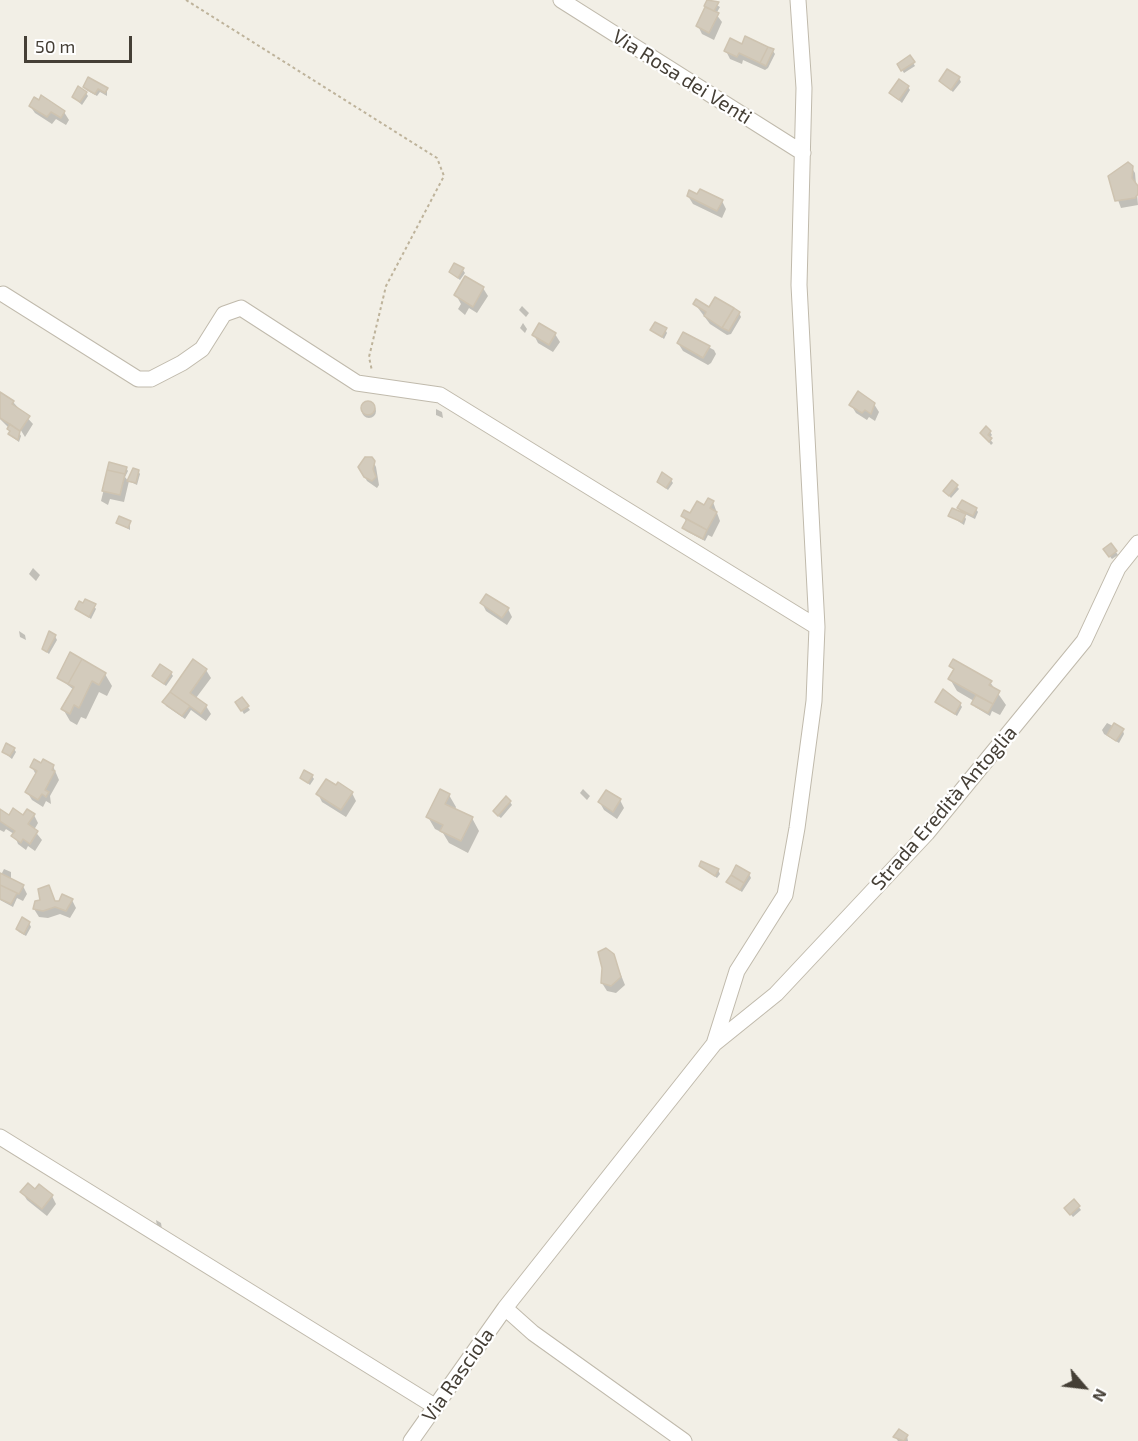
<!DOCTYPE html>
<html>
<head>
<meta charset="utf-8">
<style>
	body { margin:0 }
	#map { position:relative; width:1138px; height:1441px; overflow:hidden; background:#f2efe6; font-family:"Exo 2",sans-serif }
	canvas { display:block }
	.north { position:absolute; left:1054px; top:1357px; width:60px; height:60px; -webkit-text-stroke:4px #fff; paint-order:stroke; rotate:118deg; font-size:16px; font-weight:700; line-height:24px; text-align:center; color:#453f36 }
	.north::after { content:''; display:block; margin:auto; width:21px; height:27px; background:#453f36; clip-path:polygon(50% 0,100% 100%,50% 72%,0 100%) }
	.scale { position:absolute; left:24px; top:36px; width:108px; height:27px; box-sizing:border-box; border:3px solid #453f36; border-top:0; padding-left:8px; font-size:18px; line-height:21px; white-space:nowrap; color:#453f36; -webkit-text-stroke:4px #fff; paint-order:stroke }
</style>
</head>
<body>
<div id="map">
<canvas width="1138" height="1441"></canvas>
<div class="north">N</div>
<div class="scale">50 m</div>
</div>
<script>
const context = document.querySelector('canvas').getContext('2d');
context.lineJoin = 'round';
function fillPath(path, color) {
  context.fillStyle = color;
  context.fill(path, 'evenodd');
}
function shape(rows) {
  const path = new Path2D();
  for (const r of rows) {
    if (r.length === 3) {
      path.moveTo(r[0] + r[2], r[1]);
      path.arc(r[0], r[1], r[2], 0, 2 * Math.PI);
      continue;
    }
    path.moveTo(r[0], r[1]);
    for (let i = 2; i < r.length; i += 2) path.lineTo(r[i], r[i + 1]);
  }
  return path;
}
function strokePath(path, color, width, dash) {
  context.strokeStyle = color;
  context.lineWidth = width;
  context.lineCap = dash ? 'butt' : 'round';
  context.setLineDash(dash || []);
  context.stroke(path);
}
function write(font, color, halo, rows, align = 'center') {
  context.font = font + ' "Exo 2",sans-serif';
  context.lineWidth = 4.5;
  context.setLineDash([]);
  context.textBaseline = 'middle';
  context.strokeStyle = halo;
  context.fillStyle = color;
  for (const [text, x, y, turn = 0] of rows) {
    context.save();
    context.translate(x, y);
    context.rotate((+turn || 0) * Math.PI / 180);
    context.textAlign = isNaN(turn) ? turn : align;
    if (halo) context.strokeText(text, 0, 0);
    context.fillText(text, 0, 0);
    context.restore();
  }
}
const shadow = shape([
	[708,0,720,7,716,14,722,22,714,40,702,34,698,26],
	[743,46,773,51,775,54,768,68,765,70,743,60,742,64,730,59,726,51],
	[910,58,915,66,904,73,899,65],
	[959,78,961,82,953,92,941,81],
	[89,79,107,90,107,96,100,92,97,96,86,90,84,87],
	[908,87,910,90,902,103,891,93],
	[86,93,88,96,82,105,73,97],
	[30,106,64,112,69,120,66,125,56,119,52,124,35,113],
	[1124,165,1130,165,1135,173,1138,205,1121,208,1109,176],
	[688,196,722,201,726,209,722,218,693,204],
	[463,270,465,273,460,280,450,272],
	[466,278,483,288,488,296,477,313,469,308,465,315,458,309,461,304,456,295],
	[695,304,739,313,741,317,731,334,727,335,710,324],
	[522,306,529,313,526,317,519,310],
	[523,323,527,329,525,333,520,328],
	[665,329,667,333,664,339,652,330],
	[555,334,560,342,553,352,538,343,534,335],
	[684,334,714,350,716,354,711,363,708,365,683,351,678,343],
	[0,394,13,402,33,424,25,437,17,424,15,425,21,436,19,442,12,437,9,428,0,419],
	[369,411,7],
	[874,404,879,412,875,421,869,417,867,420,856,413,851,405],
	[436,409,442,412,443,418,436,415],
	[990,432,992,435,989,438,993,443,991,445,984,436],
	[366,458,372,459,376,467,379,485,377,488,367,481,362,472,360,464],
	[110,464,126,468,128,471,125,477,129,482,131,473,138,471,140,474,137,485,129,481,124,502,110,499,108,505,101,501],
	[671,480,673,483,668,490,658,482],
	[953,482,959,489,951,498,945,491],
	[713,502,720,521,712,537,708,535,705,541,686,531,684,528,687,523,683,516,691,515],
	[959,508,976,509,978,512,975,519,963,513,966,519,964,525,950,516,962,515],
	[130,522,130,530,118,523],
	[1116,552,1118,555,1112,559,1107,553],
	[33,568,40,575,36,581,29,574],
	[482,603,508,609,512,617,507,625,486,611],
	[94,606,96,609,91,619,76,609],
	[19,631,25,635,26,640,20,637],
	[55,636,57,640,49,654,43,649],
	[951,666,990,682,1006,705,1000,715,992,711,990,716,975,707,974,701,957,691,950,679,954,671],
	[206,670,211,678,196,698,206,706,211,714,206,721,191,710,185,719,166,706,164,702],
	[171,673,173,676,166,686,154,676],
	[105,674,112,686,107,696,99,692,86,719,81,717,77,725,70,721,63,709,74,690,59,678],
	[242,699,250,710,244,714,237,703],
	[937,702,960,704,962,707,957,716],
	[1107,723,1123,731,1124,734,1119,743,1104,734,1102,730],
	[14,749,16,752,12,759,3,752],
	[41,765,53,766,59,780,50,796,51,804,46,801,43,807,32,800,27,792,36,775,32,767],
	[312,776,314,779,310,785,301,778],
	[583,789,590,796,587,800,580,793],
	[352,793,356,801,346,817,322,802,318,794],
	[449,795,456,807,455,810,472,818,479,831,468,853,449,843,443,833,435,829,428,817],
	[620,800,624,808,617,819,604,810,600,803],
	[510,802,512,805,501,818,497,815],
	[0,811,9,817,34,815,38,823,34,830,42,840,35,851,28,846,26,850,18,844,14,834,6,829,4,832,0,830],
	[700,866,718,870,720,874,717,878],
	[4,869,11,872,11,880,23,886,27,894,23,901,17,898,13,907,0,900,0,877],
	[749,874,751,878,742,892,728,882],
	[49,887,56,903,72,900,76,908,70,918,60,914,48,918,39,917,34,909,42,901],
	[29,923,31,927,26,936,19,932,17,929],
	[613,955,625,985,616,993,607,991,602,983],
	[35,1191,52,1196,56,1204,47,1216,27,1200,22,1192],
	[1074,1201,1081,1210,1073,1217,1068,1211],
	[156,1220,161,1223,162,1229,157,1226],
	[907,1436,908,1441,898,1441,895,1437]
]);
const building = shape([
	[707,0,719,2,714,11,704,6,707,0],
	[705,7,719,13,709,33,696,26,705,7],
	[745,36,768,47,760,63,739,53,737,57,724,51,730,38,742,44,745,36],
	[768,47,774,49,766,66,760,63,768,47],
	[910,55,915,62,901,71,897,64,910,55],
	[947,69,960,77,951,90,939,81,947,69],
	[88,77,108,88,105,93,98,89,95,94,83,87,88,77],
	[899,79,909,86,899,100,889,93,899,79],
	[78,86,87,92,80,102,72,97,78,86],
	[41,95,65,111,61,118,51,112,47,117,29,106,34,97,39,100,41,95],
	[1128,162,1133,166,1132,178,1138,186,1138,194,1135,198,1115,201,1108,176,1128,162],
	[700,189,723,200,717,211,687,196,689,190,697,194,700,189],
	[454,263,464,268,458,278,449,272,454,263],
	[465,276,484,287,473,307,454,295,465,276],
	[715,297,734,308,722,328,704,316,706,312,693,304,696,299,709,307,715,297],
	[734,308,740,312,729,331,722,328,734,308],
	[655,322,667,328,662,337,650,330,655,322],
	[539,323,556,333,549,345,532,335,539,323],
	[683,332,710,346,703,358,677,343,683,332],
	[858,391,875,403,871,414,865,410,862,413,849,405,858,391],
	[0,392,14,401,12,404,30,416,20,431,0,418,0,392],
	[368,408,7],
	[10,424,20,431,18,440,8,434,10,431,7,429,10,424],
	[986,426,991,431,988,435,992,438,989,442,980,433,986,426],
	[365,457,372,457,375,461,373,469,376,477,372,481,364,477,358,467,365,457],
	[109,462,127,467,125,474,107,470,109,462],
	[133,468,139,470,136,483,127,481,133,468],
	[107,470,125,474,120,495,102,491,107,470],
	[662,472,672,479,666,488,657,482,662,472],
	[952,480,958,485,949,496,943,491,952,480],
	[708,498,714,501,710,508,717,512,707,530,681,516,684,510,690,513,697,501,704,505,708,498],
	[962,500,977,508,973,516,957,508,962,500],
	[952,508,966,514,962,522,948,516,952,508],
	[119,516,131,521,128,528,116,523,119,516],
	[687,519,707,530,703,539,682,528,687,519],
	[1111,543,1117,551,1109,557,1103,549,1111,543],
	[486,594,509,608,502,618,480,603,486,594],
	[85,599,96,604,89,617,75,609,79,601,83,603,85,599],
	[49,631,56,635,47,652,42,649,49,631],
	[70,652,82,659,68,684,57,678,70,652],
	[82,659,106,673,99,685,92,681,79,708,74,705,70,714,61,709,74,687,68,684,82,659],
	[193,659,207,669,190,693,207,705,201,714,170,692,193,659],
	[953,659,992,681,989,685,1000,691,993,704,948,679,954,669,949,666,953,659],
	[160,664,172,672,164,684,152,676,160,664],
	[943,689,961,703,955,714,935,702,943,689],
	[170,692,190,706,182,716,162,702,170,692],
	[976,695,993,704,988,713,971,704,976,695],
	[242,697,249,706,241,711,235,702,242,697],
	[1114,723,1124,729,1116,741,1107,735,1114,723],
	[6,743,15,748,10,756,2,752,6,743],
	[34,759,41,763,43,759,54,765,52,770,55,771,45,790,49,792,46,797,42,794,38,800,25,792,37,771,30,767,34,759],
	[304,770,313,775,308,783,300,778,304,770],
	[326,779,336,785,338,782,353,792,341,810,316,794,326,779],
	[440,789,450,794,445,804,473,817,461,841,440,831,443,825,426,817,440,789],
	[606,790,621,799,613,812,598,802,606,790],
	[506,796,511,801,498,816,493,811,506,796],
	[13,808,23,815,27,809,35,814,28,824,38,831,30,844,23,839,21,843,11,836,15,831,0,821,0,809,9,815,13,808],
	[701,861,719,869,715,876,699,866,701,861],
	[736,865,750,873,744,883,731,875,736,865],
	[0,873,24,885,19,894,0,885,0,873],
	[731,875,744,883,740,890,726,882,731,875],
	[0,885,17,893,11,904,0,899,0,885],
	[49,885,55,901,59,901,62,894,73,899,66,911,55,907,43,911,33,909,35,901,40,900,38,889,49,885],
	[22,917,30,922,24,934,16,929,22,917],
	[606,948,614,954,621,977,611,986,601,983,602,968,598,952,606,948],
	[28,1183,35,1189,39,1184,53,1195,42,1209,20,1192,28,1183],
	[1074,1199,1080,1206,1070,1215,1064,1208,1074,1199],
	[899,1429,908,1435,904,1441,893,1437,899,1429]
]);
const path = shape([
	[186,0,437,158,444,176,386,286,369,357,372,371]
]);
const minor = shape([
	[561,0,803,153],
	[3,294,138,379,151,379,182,363,202,349,224,314,241,308,357,383,440,395,817,627],
	[714,1044,776,994,927,833,1084,641,1118,568,1138,543],
	[0,1137,436,1407],
	[411,1441,505,1308],
	[684,1441,533,1333,505,1308,714,1044,737,971,785,895,797,828,814,701,817,627,799,285,804,88,798,0]
]);
const streetNames = [
	["Via Rosa dei Venti",682,77,32],
	["Strada Eredità Antoglia",944,808,-49],
	["Via Rasciola",458,1375,-55]
];
fillPath(shadow, '#0003');
fillPath(building, '#d3cbbc');
strokePath(building, '#cec3b0', 1.5);
strokePath(minor, '#c0baac', 17);
strokePath(path, '#beb39b', 2, [3, 3]);
strokePath(minor, '#fff', 15);
write('20px', '#453f36', '#fff', streetNames);
</script>
</body>
</html>
